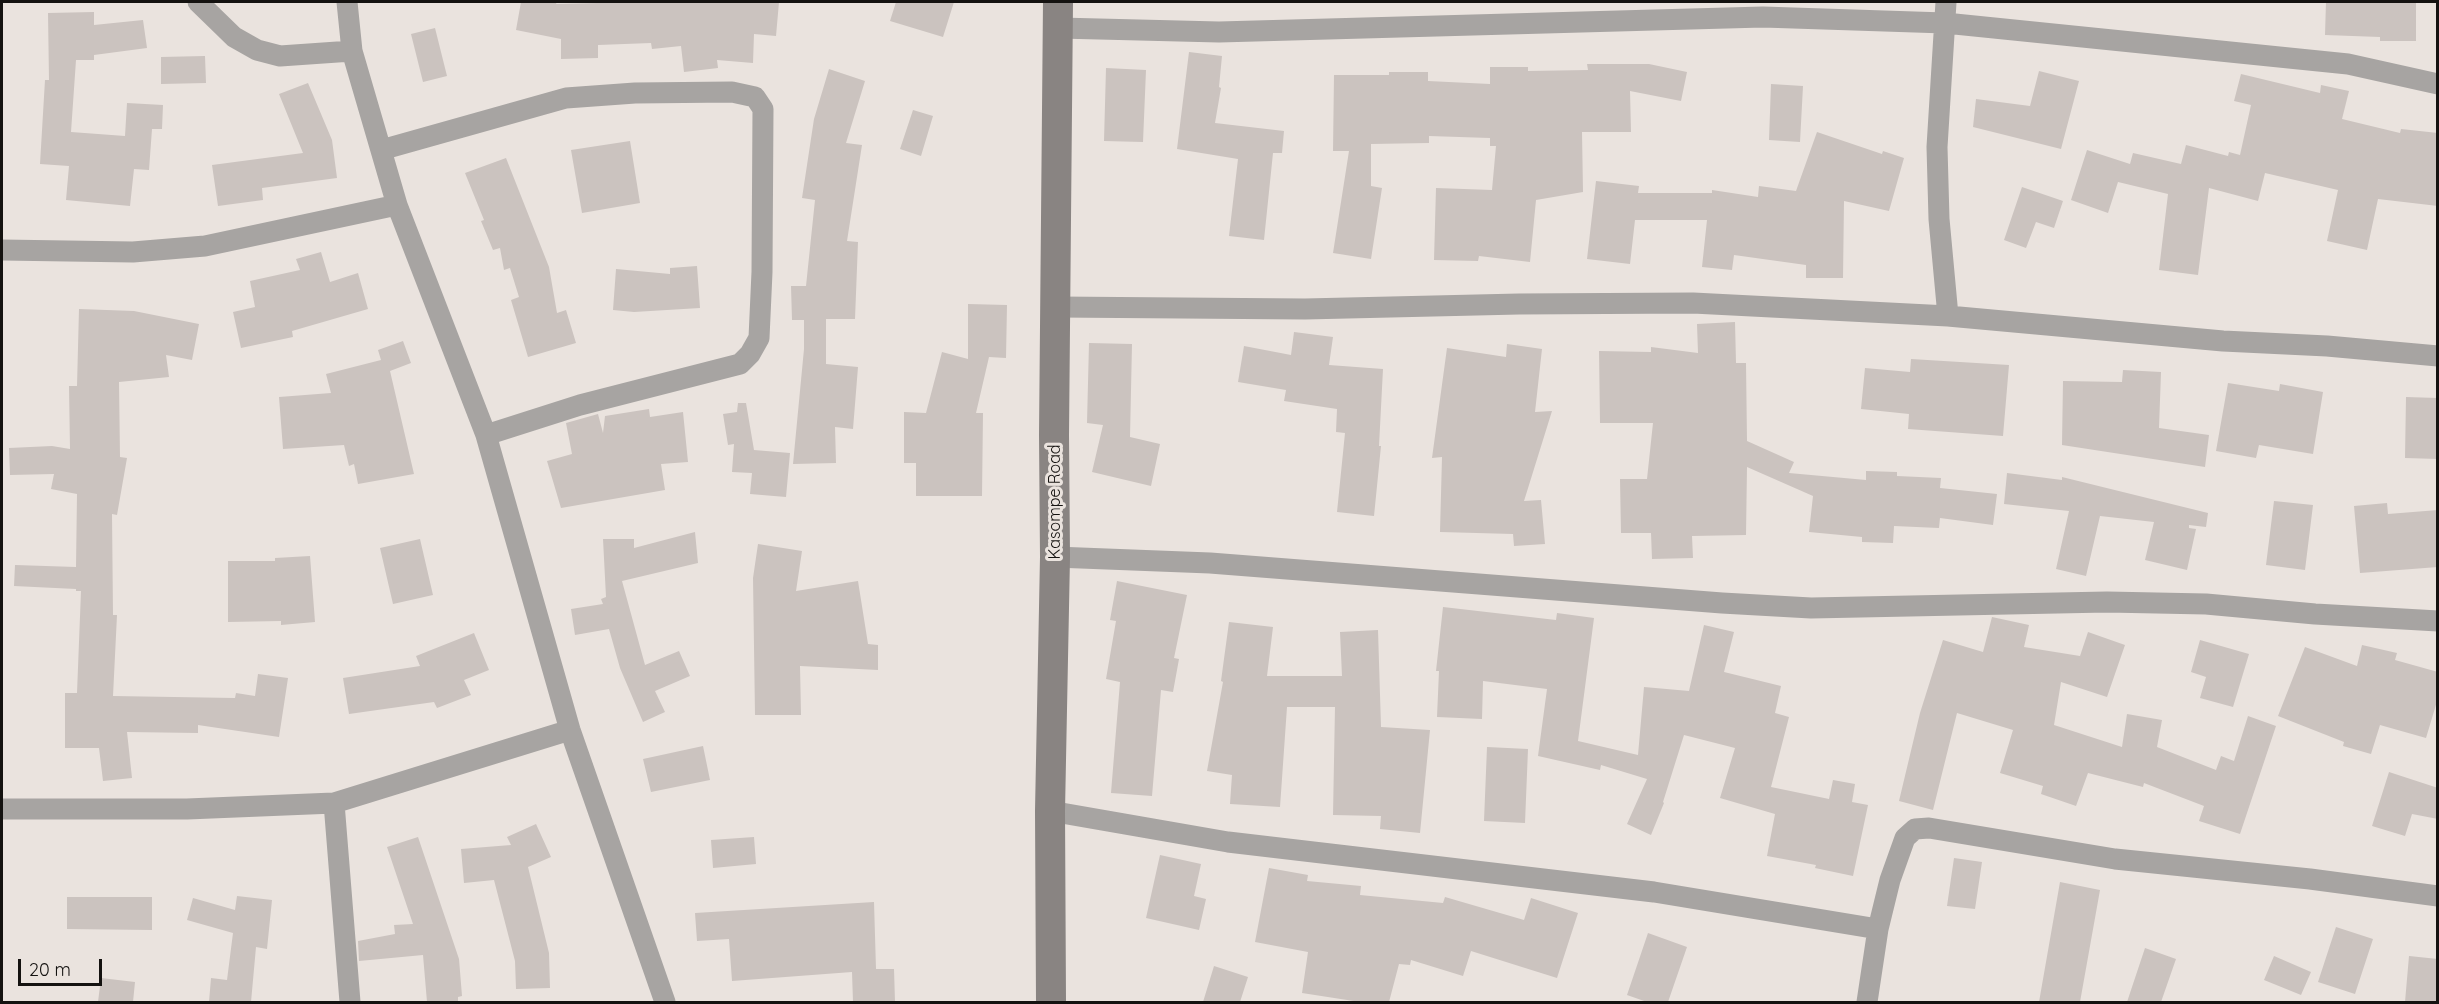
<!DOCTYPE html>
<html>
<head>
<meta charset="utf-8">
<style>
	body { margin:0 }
	#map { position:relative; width:2439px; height:1004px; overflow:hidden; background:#eae3de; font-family:Quicksand,sans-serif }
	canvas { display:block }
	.frame { position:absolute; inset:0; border:3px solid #141210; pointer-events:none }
	.scale { position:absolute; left:18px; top:959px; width:84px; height:27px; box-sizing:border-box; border:3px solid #141210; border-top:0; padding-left:8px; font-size:18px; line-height:21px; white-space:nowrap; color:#141210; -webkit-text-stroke:4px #eae3de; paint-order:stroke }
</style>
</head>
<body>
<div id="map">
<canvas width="2439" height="1004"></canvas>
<div class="frame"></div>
<div class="scale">20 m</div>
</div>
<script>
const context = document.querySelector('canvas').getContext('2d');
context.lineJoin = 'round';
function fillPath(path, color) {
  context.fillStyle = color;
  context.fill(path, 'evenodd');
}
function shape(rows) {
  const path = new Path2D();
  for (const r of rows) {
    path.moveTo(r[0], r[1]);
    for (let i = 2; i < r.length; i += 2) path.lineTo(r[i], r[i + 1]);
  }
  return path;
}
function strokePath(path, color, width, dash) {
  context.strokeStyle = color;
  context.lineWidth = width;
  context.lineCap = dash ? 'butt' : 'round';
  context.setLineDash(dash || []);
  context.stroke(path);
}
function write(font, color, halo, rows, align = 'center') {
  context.font = font + ' Quicksand,sans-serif';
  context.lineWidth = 6;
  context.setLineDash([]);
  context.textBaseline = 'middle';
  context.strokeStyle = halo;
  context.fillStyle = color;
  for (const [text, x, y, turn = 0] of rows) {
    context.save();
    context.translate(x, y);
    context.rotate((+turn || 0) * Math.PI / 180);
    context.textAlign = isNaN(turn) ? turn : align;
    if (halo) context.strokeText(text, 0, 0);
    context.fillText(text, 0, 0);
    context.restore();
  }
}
const building = shape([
	[521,2,557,2,556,4,638,2,779,2,776,36,754,34,753,63,717,60,718,68,684,72,681,46,652,49,651,43,598,45,598,58,561,59,561,39,516,30],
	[896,2,954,2,943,37,890,21],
	[2326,2,2416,2,2416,41,2380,41,2380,37,2325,35],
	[94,12,94,25,143,20,147,48,94,55,94,60,76,60,71,132,125,136,127,103,163,105,162,129,152,129,149,170,134,169,130,206,66,200,69,166,40,164,45,80,49,80,48,13],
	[435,28,447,76,423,82,411,34],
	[1189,52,1222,56,1219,87,1221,88,1215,123,1284,131,1282,153,1273,153,1264,240,1229,236,1238,159,1177,149],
	[205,56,206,83,161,84,161,57],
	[1587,64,1649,64,1687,72,1681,101,1630,91,1631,132,1582,132,1583,192,1536,200,1530,262,1479,256,1478,261,1434,260,1436,188,1492,190,1496,146,1490,146,1490,138,1429,136,1429,143,1371,144,1371,186,1382,188,1371,259,1333,253,1349,151,1333,151,1334,75,1389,75,1389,72,1428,72,1428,81,1490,84,1490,67,1528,67,1528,71,1588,70],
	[1106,68,1146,70,1143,142,1104,141],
	[829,69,865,81,846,143,862,145,847,241,858,242,855,319,826,319,826,364,858,367,853,429,835,427,836,463,793,464,804,349,804,320,792,320,791,286,806,286,815,200,802,198,814,119],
	[2039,71,2079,81,2061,149,1973,127,1976,99,2030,106],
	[2241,74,2320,93,2321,85,2349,91,2342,119,2400,133,2401,129,2438,133,2438,206,2378,199,2367,250,2327,241,2338,190,2265,173,2258,201,2209,188,2198,275,2159,270,2168,194,2118,182,2108,213,2071,200,2087,150,2130,164,2133,153,2181,164,2186,145,2228,156,2229,152,2240,155,2251,105,2234,101],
	[308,83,332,140,337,178,262,188,263,200,218,206,212,165,303,153,279,94],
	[1771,84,1803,86,1800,142,1769,140],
	[913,110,933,116,921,156,900,149],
	[1817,132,1882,154,1883,151,1904,158,1889,211,1844,201,1843,278,1806,278,1806,265,1734,255,1732,270,1702,267,1707,220,1635,220,1630,264,1587,259,1596,181,1639,186,1638,193,1712,193,1712,190,1758,197,1759,186,1796,191],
	[630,141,640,203,582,213,571,150],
	[506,158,549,267,557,313,566,310,576,343,528,357,511,300,519,297,510,268,504,270,500,248,493,250,481,221,484,220,465,173],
	[2022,187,2063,201,2054,228,2036,222,2026,248,2004,240],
	[321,252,330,282,358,273,368,309,292,331,293,337,241,348,233,312,255,307,250,281,300,270,296,259],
	[697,266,700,308,634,312,613,310,616,269,670,274,670,268],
	[968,304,1007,305,1006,358,989,357,976,413,983,413,982,496,916,496,916,463,904,463,904,412,926,413,942,352,968,359],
	[79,309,134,311,199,324,192,360,166,355,169,377,119,382,120,457,127,458,117,515,112,514,113,615,117,615,113,696,235,698,236,693,255,696,258,674,288,678,279,737,198,725,198,733,127,732,132,778,103,781,99,748,65,748,65,693,77,693,81,591,76,591,76,589,14,586,15,565,76,567,77,494,51,489,54,474,10,475,9,448,52,446,70,449,69,386,77,386],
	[1735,322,1736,363,1746,363,1747,441,1794,462,1789,473,1866,480,1866,471,1897,472,1897,476,1941,478,1940,488,1997,494,1993,525,1940,518,1939,528,1894,526,1893,543,1862,542,1862,537,1809,532,1813,496,1747,467,1746,535,1692,536,1693,558,1652,559,1651,533,1621,533,1620,479,1647,479,1653,423,1600,423,1599,351,1651,352,1651,347,1698,353,1697,324],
	[1294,332,1333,337,1329,365,1383,369,1379,446,1381,446,1374,516,1337,512,1345,433,1336,432,1337,409,1284,401,1286,390,1238,382,1244,346,1291,355],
	[403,341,411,363,390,371,414,474,358,484,354,464,349,466,344,445,283,449,279,397,331,393,326,374,381,360,378,350],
	[1089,343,1132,344,1130,437,1160,444,1151,486,1092,472,1103,425,1087,423],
	[1507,344,1542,349,1535,412,1552,411,1524,501,1541,500,1545,544,1514,546,1513,534,1440,532,1442,457,1432,458,1447,348,1506,357],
	[1911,359,2009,365,2003,436,1908,429,1909,414,1861,409,1865,368,1910,372],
	[2123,370,2161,372,2159,428,2209,435,2205,467,2062,445,2063,381,2122,382],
	[2228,383,2279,391,2280,384,2323,392,2313,454,2259,445,2256,458,2216,451],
	[2406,397,2438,398,2438,459,2405,458],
	[738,403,746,403,754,450,790,453,786,497,750,494,752,473,732,472,734,444,728,445,723,414,737,412],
	[649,409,650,417,683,412,688,462,661,464,665,490,561,508,547,461,572,454,566,423,598,414,603,433,605,416],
	[2007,473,2062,480,2062,477,2208,513,2206,527,2189,525,2189,528,2196,529,2187,570,2145,560,2154,522,2100,516,2086,576,2056,569,2069,511,2004,504],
	[2274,501,2313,505,2305,570,2266,565],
	[2387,503,2388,514,2438,510,2438,567,2360,573,2354,506],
	[695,532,698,563,622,581,645,665,679,651,690,676,655,691,665,712,643,722,620,668,609,629,575,635,571,609,603,604,601,599,606,597,603,539,634,539,634,548],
	[420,539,433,595,393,604,380,548],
	[758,544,802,551,796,591,858,581,868,644,878,645,878,670,800,666,801,715,755,715,753,578],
	[310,556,315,622,281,625,281,621,228,622,228,561,275,561,275,558],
	[1117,581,1187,595,1174,658,1179,659,1173,692,1161,690,1152,796,1111,793,1120,682,1106,679,1116,621,1110,620],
	[1443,607,1556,620,1557,613,1594,618,1578,741,1638,755,1644,687,1689,691,1704,625,1734,632,1724,672,1781,686,1775,713,1789,717,1771,787,1829,799,1833,780,1855,784,1852,802,1868,805,1853,876,1815,868,1816,865,1767,856,1775,814,1720,798,1735,748,1684,735,1663,802,1664,803,1651,835,1627,824,1647,779,1601,765,1600,770,1538,756,1547,689,1483,681,1482,719,1437,717,1439,671,1436,671],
	[1992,617,2029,625,2024,647,2080,656,2088,632,2125,645,2107,697,2061,682,2054,725,2122,747,2127,714,2162,720,2157,747,2216,770,2221,756,2234,761,2248,716,2276,726,2240,834,2199,821,2204,806,2144,783,2143,787,2088,773,2076,806,2041,794,2043,786,2000,773,2013,730,1957,713,1933,810,1899,801,1920,713,1943,640,1983,652],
	[1229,622,1273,627,1267,676,1342,676,1340,632,1378,630,1381,727,1430,730,1420,833,1380,829,1381,816,1333,815,1335,707,1287,707,1280,807,1230,804,1232,775,1207,771,1223,682,1221,681],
	[474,633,489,670,464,680,471,695,437,708,434,702,349,714,343,678,420,666,416,656],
	[2200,640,2249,654,2233,707,2200,698,2206,677,2191,672],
	[2362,645,2397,653,2395,660,2438,672,2438,698,2426,738,2380,725,2371,754,2343,746,2344,742,2278,716,2305,647,2357,666],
	[703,746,710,780,651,792,643,759],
	[1487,747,1528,749,1525,823,1484,821],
	[2389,772,2438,788,2438,819,2412,814,2405,836,2372,826],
	[536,824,551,857,528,867,549,953,550,988,516,989,515,961,494,880,464,883,461,849,511,845,507,837],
	[418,837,459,959,462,996,458,997,458,1002,427,1002,423,955,359,961,358,941,395,934,394,925,413,924,387,847],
	[754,837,756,864,713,868,711,840],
	[1160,855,1201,864,1194,896,1206,899,1199,930,1146,918],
	[1954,858,1982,862,1975,909,1947,906],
	[1269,868,1308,875,1307,881,1361,886,1360,895,1443,903,1445,897,1524,920,1531,898,1578,913,1557,978,1471,951,1463,976,1411,960,1410,965,1399,964,1389,1002,1360,1002,1302,993,1308,952,1255,942],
	[2060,882,2100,890,2080,1002,2039,1002],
	[237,896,272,900,267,949,256,947,251,1002,209,1002,211,978,227,980,233,933,187,920,193,898,235,910],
	[67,897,152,897,152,930,67,929],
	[874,902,876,969,894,969,895,1002,853,1002,852,972,732,981,729,939,697,941,695,913],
	[2336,927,2373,939,2355,994,2318,982],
	[1648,933,1687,947,1668,1002,1647,1002,1627,995],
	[2145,948,2176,959,2161,1002,2127,1002],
	[2274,956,2311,972,2301,995,2264,980],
	[2409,956,2438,959,2438,1002,2405,1002],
	[1214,966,1248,977,1240,1002,1203,1002],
	[101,978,135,982,133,1002,98,1002]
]);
const street = shape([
	[198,2,234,37,257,50,280,56,352,51],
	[347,2,352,51,397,205,486,435,570,730,665,1002],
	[1946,2,1937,147,1939,219,1948,316],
	[1059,28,1219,32,1763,17,1945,23,2348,64,2438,84],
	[381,150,566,98,635,93,732,92,755,97,763,109,762,272,759,338,750,354,740,364,580,405,486,435],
	[2,250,133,252,205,246,397,205],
	[1057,307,1305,309,1519,304,1693,303,1948,316,2223,341,2327,346,2438,356],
	[1055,557,1210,563,1722,603,1811,608,2107,602,2206,604,2315,614,2438,621],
	[334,803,350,1002],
	[2,809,187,809,334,803,570,730],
	[1050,811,1228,842,1654,892,1878,929,1890,880,1905,838,1915,829,1929,828,2115,859,2310,879,2438,896],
	[1867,1002,1878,929]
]);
const secondary = shape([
	[1051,1002,1050,811,1055,557,1054,435,1058,2]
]);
const streetNames = [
	["Kasompe Road",1055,502,-90]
];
fillPath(building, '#cbc3bf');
strokePath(street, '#a7a4a2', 21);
strokePath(secondary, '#898482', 30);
write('16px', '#141210', '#eae3de', streetNames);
</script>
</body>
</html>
